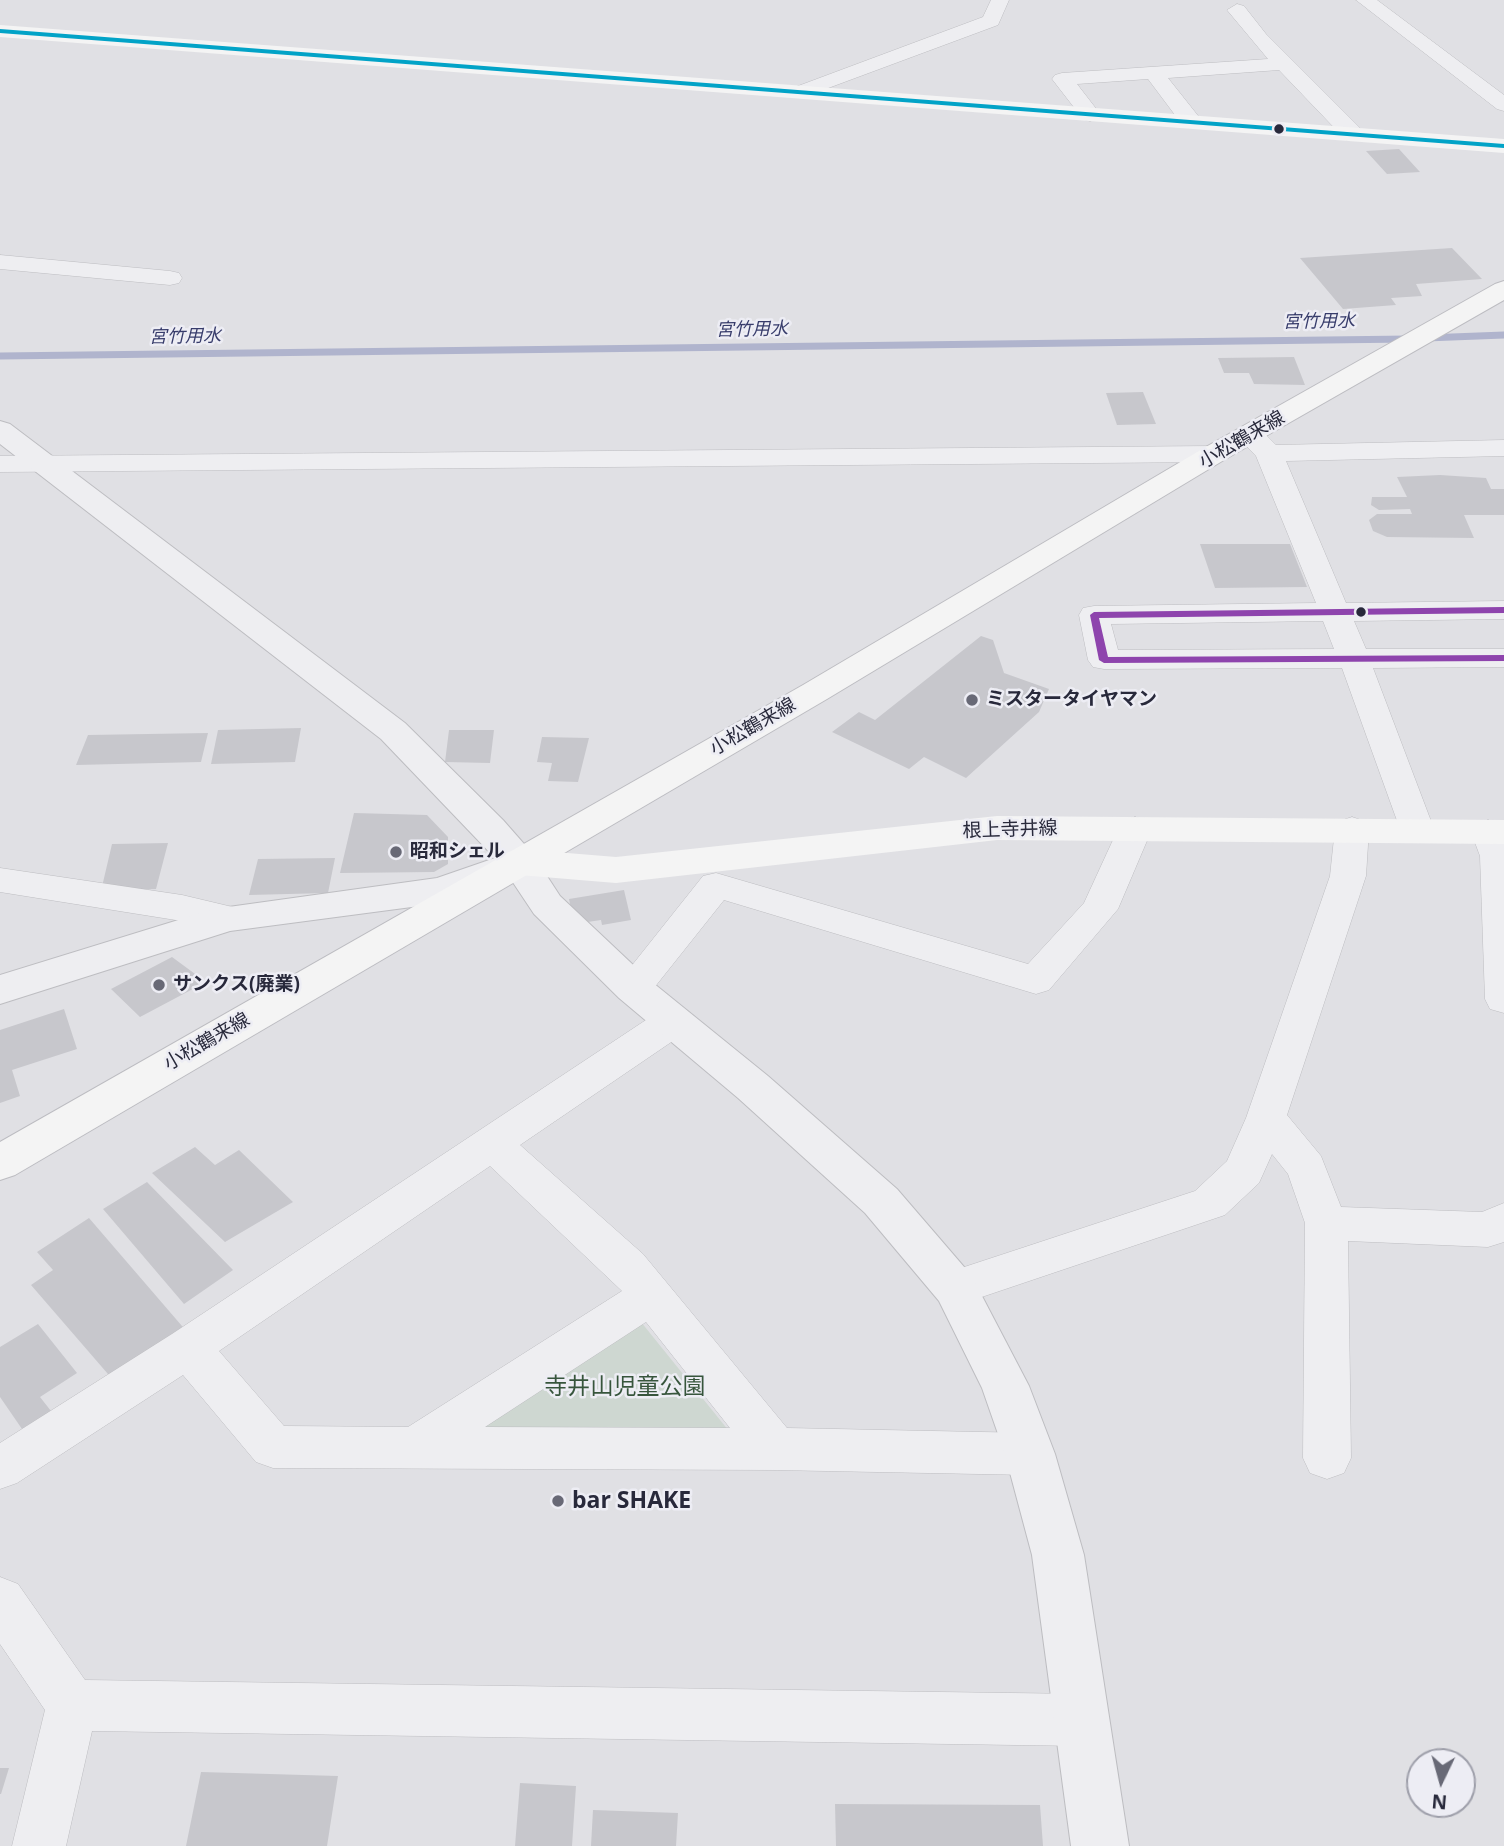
<!DOCTYPE html>
<html>
<head>
<meta charset="utf-8">
<style>
	body { margin:0 }
	#map { position:relative; width:1504px; height:1846px; overflow:hidden; background:#e0e0e4; font-family:"Open Sans",sans-serif }
	canvas { display:block }
	.north { position:absolute; left:1406px; top:1748px; width:70px; height:70px; box-sizing:border-box; background:#ededf4; border:2px solid #9e9faa; border-radius:50%; rotate:185deg; font-size:19px; font-weight:700; line-height:28px; text-align:center; color:#28293b }
	.north::after { content:''; display:block; margin:auto; width:24px; height:32px; background:#686976; clip-path:polygon(50% 0,100% 100%,50% 72%,0 100%) }
</style>
</head>
<body>
<div id="map">
<canvas width="1504" height="1846"></canvas>
<div class="north">N</div>
</div>
<script>
const context = document.querySelector('canvas').getContext('2d');
context.lineJoin = 'round';
function fillPath(path, color) {
  context.fillStyle = color;
  context.fill(path, 'evenodd');
}
function shape(rows) {
  const path = new Path2D();
  for (const r of rows) {
    path.moveTo(r[0], r[1]);
    for (let i = 2; i < r.length; i += 2) path.lineTo(r[i], r[i + 1]);
  }
  return path;
}
function strokePath(path, color, width, dash) {
  context.strokeStyle = color;
  context.lineWidth = width;
  context.lineCap = dash ? 'butt' : 'round';
  context.setLineDash(dash || []);
  context.stroke(path);
}
function write(font, color, halo, rows, align = 'center') {
  context.font = font + ' "Open Sans","Noto Sans JP",sans-serif';
  context.lineWidth = 5;
  context.setLineDash([]);
  context.textBaseline = 'middle';
  context.strokeStyle = halo;
  context.fillStyle = color;
  for (const [text, x, y, turn = 0] of rows) {
    context.save();
    context.translate(x, y);
    context.rotate((+turn || 0) * Math.PI / 180);
    context.textAlign = isNaN(turn) ? turn : align;
    if (halo) context.strokeText(text, 0, 0);
    context.fillText(text, 0, 0);
    context.restore();
  }
}
const green = shape([
	[637,1317,737,1441,441,1441]
]);
const stream = shape([
	[1426,338,1504,335],
	[0,356,1409,339]
]);
const building = shape([
	[1399,149,1420,172,1387,174,1366,151],
	[1452,248,1482,279,1416,284,1422,296,1391,298,1396,305,1343,309,1300,258],
	[1294,357,1305,385,1254,384,1249,373,1224,373,1218,358],
	[1143,392,1156,424,1117,425,1106,393],
	[1440,475,1486,478,1491,489,1504,489,1504,515,1464,515,1474,538,1387,537,1373,531,1369,520,1377,514,1412,514,1410,509,1379,510,1371,505,1372,497,1407,497,1397,477],
	[1200,544,1290,544,1307,587,1215,588],
	[981,636,993,640,1004,673,1049,689,1039,712,966,778,924,757,909,769,832,732,859,712,875,720],
	[301,728,295,762,211,764,218,730],
	[449,730,494,730,490,763,445,762],
	[208,733,201,762,76,765,88,735],
	[542,737,589,738,578,782,548,781,552,763,537,762],
	[354,813,427,815,448,837,448,864,434,872,340,873],
	[168,843,156,889,101,891,112,844],
	[335,858,328,893,249,895,258,859],
	[624,890,631,920,602,925,601,920,574,924,569,899],
	[172,957,206,982,140,1017,111,989],
	[64,1009,77,1049,12,1070,20,1096,0,1103,0,1030],
	[195,1147,215,1165,239,1150,293,1202,225,1242,152,1173],
	[147,1182,233,1270,184,1304,103,1209],
	[89,1218,188,1333,114,1381,31,1285,53,1270,37,1252],
	[38,1324,77,1373,40,1397,51,1411,22,1429,0,1397,0,1347],
	[0,1768,9,1768,1,1794,0,1794],
	[201,1772,338,1776,327,1846,186,1846],
	[520,1783,576,1786,572,1846,515,1846],
	[835,1804,1040,1805,1043,1846,836,1846],
	[593,1810,678,1813,676,1846,591,1846]
]);
const minor = shape([
	[991,0,1009,0,998,25,804,97,790,97,787,93,790,89,983,17,991,0],
	[1356,0,1377,0,1504,95,1504,111,1497,109,1356,0],
	[1237,4,1244,6,1266,34,1362,130,1365,135,1362,140,1346,140,1279,70,1168,78,1203,122,1200,127,1192,128,1184,127,1148,79,1077,84,1101,115,1097,119,1090,121,1083,119,1052,79,1055,75,1062,73,1268,59,1227,10,1237,4],
	[0,255,170,271,179,273,182,278,179,283,170,285,0,269,0,255],
	[1249,426,1259,428,1276,445,1504,440,1504,456,1286,461,1346,603,1504,601,1504,619,1354,621,1366,649,1504,649,1504,667,1373,668,1434,829,1429,837,1417,841,1405,837,1400,829,1342,668,1104,669,1093,667,1088,660,1079,615,1083,608,1094,606,1316,603,1256,456,1235,434,1239,428,1249,426],
	[1323,621,1334,649,1118,650,1111,624,1323,621],
	[1214,446,1224,448,1228,454,1224,460,1214,462,0,472,0,456,1214,446],
	[1135,817,1147,821,1152,829,1118,909,1049,990,1036,994,724,900,646,998,633,1002,620,998,614,988,703,876,716,873,1028,964,1084,903,1118,829,1123,821,1135,817],
	[1352,817,1364,821,1369,829,1366,876,1287,1115,1321,1156,1341,1207,1482,1212,1504,1203,1504,1242,1488,1247,1348,1241,1351,1458,1344,1473,1327,1479,1310,1473,1303,1458,1305,1223,1288,1174,1272,1154,1259,1183,1225,1215,955,1306,940,1301,933,1288,940,1275,1195,1191,1227,1161,1246,1118,1330,876,1335,829,1340,821,1352,817],
	[1488,820,1500,824,1504,830,1504,1013,1490,1009,1485,999,1480,856,1471,832,1476,824,1488,820],
	[0,868,182,895,241,909,246,918,241,927,228,931,182,921,0,892,0,868],
	[672,1008,686,1012,691,1022,686,1032,520,1145,643,1254,787,1428,1030,1433,1047,1439,1054,1454,1047,1469,1030,1475,775,1470,273,1468,256,1462,183,1375,17,1483,0,1489,0,1443,172,1334,658,1012,672,1008],
	[490,1166,622,1291,408,1427,284,1426,219,1351,490,1166],
	[646,1322,730,1428,485,1427,646,1322],
	[0,1577,18,1584,85,1680,1082,1694,1100,1702,1108,1720,1100,1738,1082,1746,92,1731,66,1846,12,1846,45,1710,0,1644,0,1577]
]);
const tertiary = shape([
	[0,421,10,424,405,723,503,820,532,853,560,896,647,978,768,1076,897,1189,971,1275,1029,1386,1055,1454,1084,1555,1129,1846,1071,1846,1032,1555,1005,1454,982,1388,939,1301,865,1213,738,1098,619,998,534,914,510,878,442,903,230,931,0,1004,0,975,214,909,437,878,495,858,381,739,0,444,0,421]
]);
const secondary = shape([
	[0,25,1504,139,1504,153,0,37,0,25],
	[997,816,1504,820,1504,844,997,840,616,883,519,875,506,871,500,862,506,853,519,849,616,857,997,816]
]);
const primary = shape([
	[1504,281,1504,300,1224,460,827,699,15,1175,0,1180,0,1142,803,685,1204,448,1495,284,1504,281]
]);
const bus1 = shape([
	[0,29,1504,144,1504,148,0,33,0,29]
]);
const bus2 = shape([
	[1504,607,1504,613,1099,618,1108,657,1504,655,1504,661,1104,663,1099,660,1090,615,1094,612,1504,607]
]);
const markers = [
	[1279,129,6,"#28293b"],
	[1361,612,6,"#28293b"],
	[972,700,7,"#686976"],
	[396,852,7,"#686976"],
	[159,985,7,"#686976"],
	[558,1501,7,"#686976"]
];
const farWaternames = [
	["宮竹用水",1319,322,-1],
	["宮竹用水",752,330,-1],
	["宮竹用水",185,337,-1]
];
const streetNames = [
	["小松鶴来線",1242,440,-30],
	["小松鶴来線",753,727,-30],
	["根上寺井線",1010,830,-2],
	["小松鶴来線",207,1042,-30]
];
const poiNames = [
	["ミスタータイヤマン",986,700],
	["昭和シェル",410,852],
	["サンクス(廃業)",173,985]
];
const nearParknames = [
	["寺井山児童公園",625,1387]
];
const nearPoinames = [
	["bar SHAKE",572,1501]
];
fillPath(green, '#ced7d1');
strokePath(stream, '#b0b4cd', 7);
fillPath(building, '#c7c7cc');
strokePath(minor, '#bdbdc1', 1);
strokePath(tertiary, '#bdbdc1', 2);
strokePath(primary, '#bcbcc1', 2);
fillPath(minor, '#eeeef1');
fillPath(tertiary, '#eeeef1');
fillPath(secondary, '#f4f4f4');
fillPath(primary, '#f4f4f4');
fillPath(bus1, '#02a3c7');
fillPath(bus2, '#8e44ad');
for (const [x, y, r, color] of markers) {
  const dot = new Path2D();
  dot.arc(x, y, r, 0, 2 * Math.PI);
  context.fillStyle = color;
  context.fill(dot);
  strokePath(dot, '#ededf4', 2.5);
}
write('italic 18px', '#373c6b', '#ededf4', farWaternames);
write('19px', '#28293b', '#ededf4', streetNames);
write('bold 19px', '#28293b', '#ededf4', poiNames, 'left');
write('23px', '#37553c', '#ededf4', nearParknames);
write('bold 23px', '#28293b', '#ededf4', nearPoinames, 'left');
</script>
</body>
</html>
